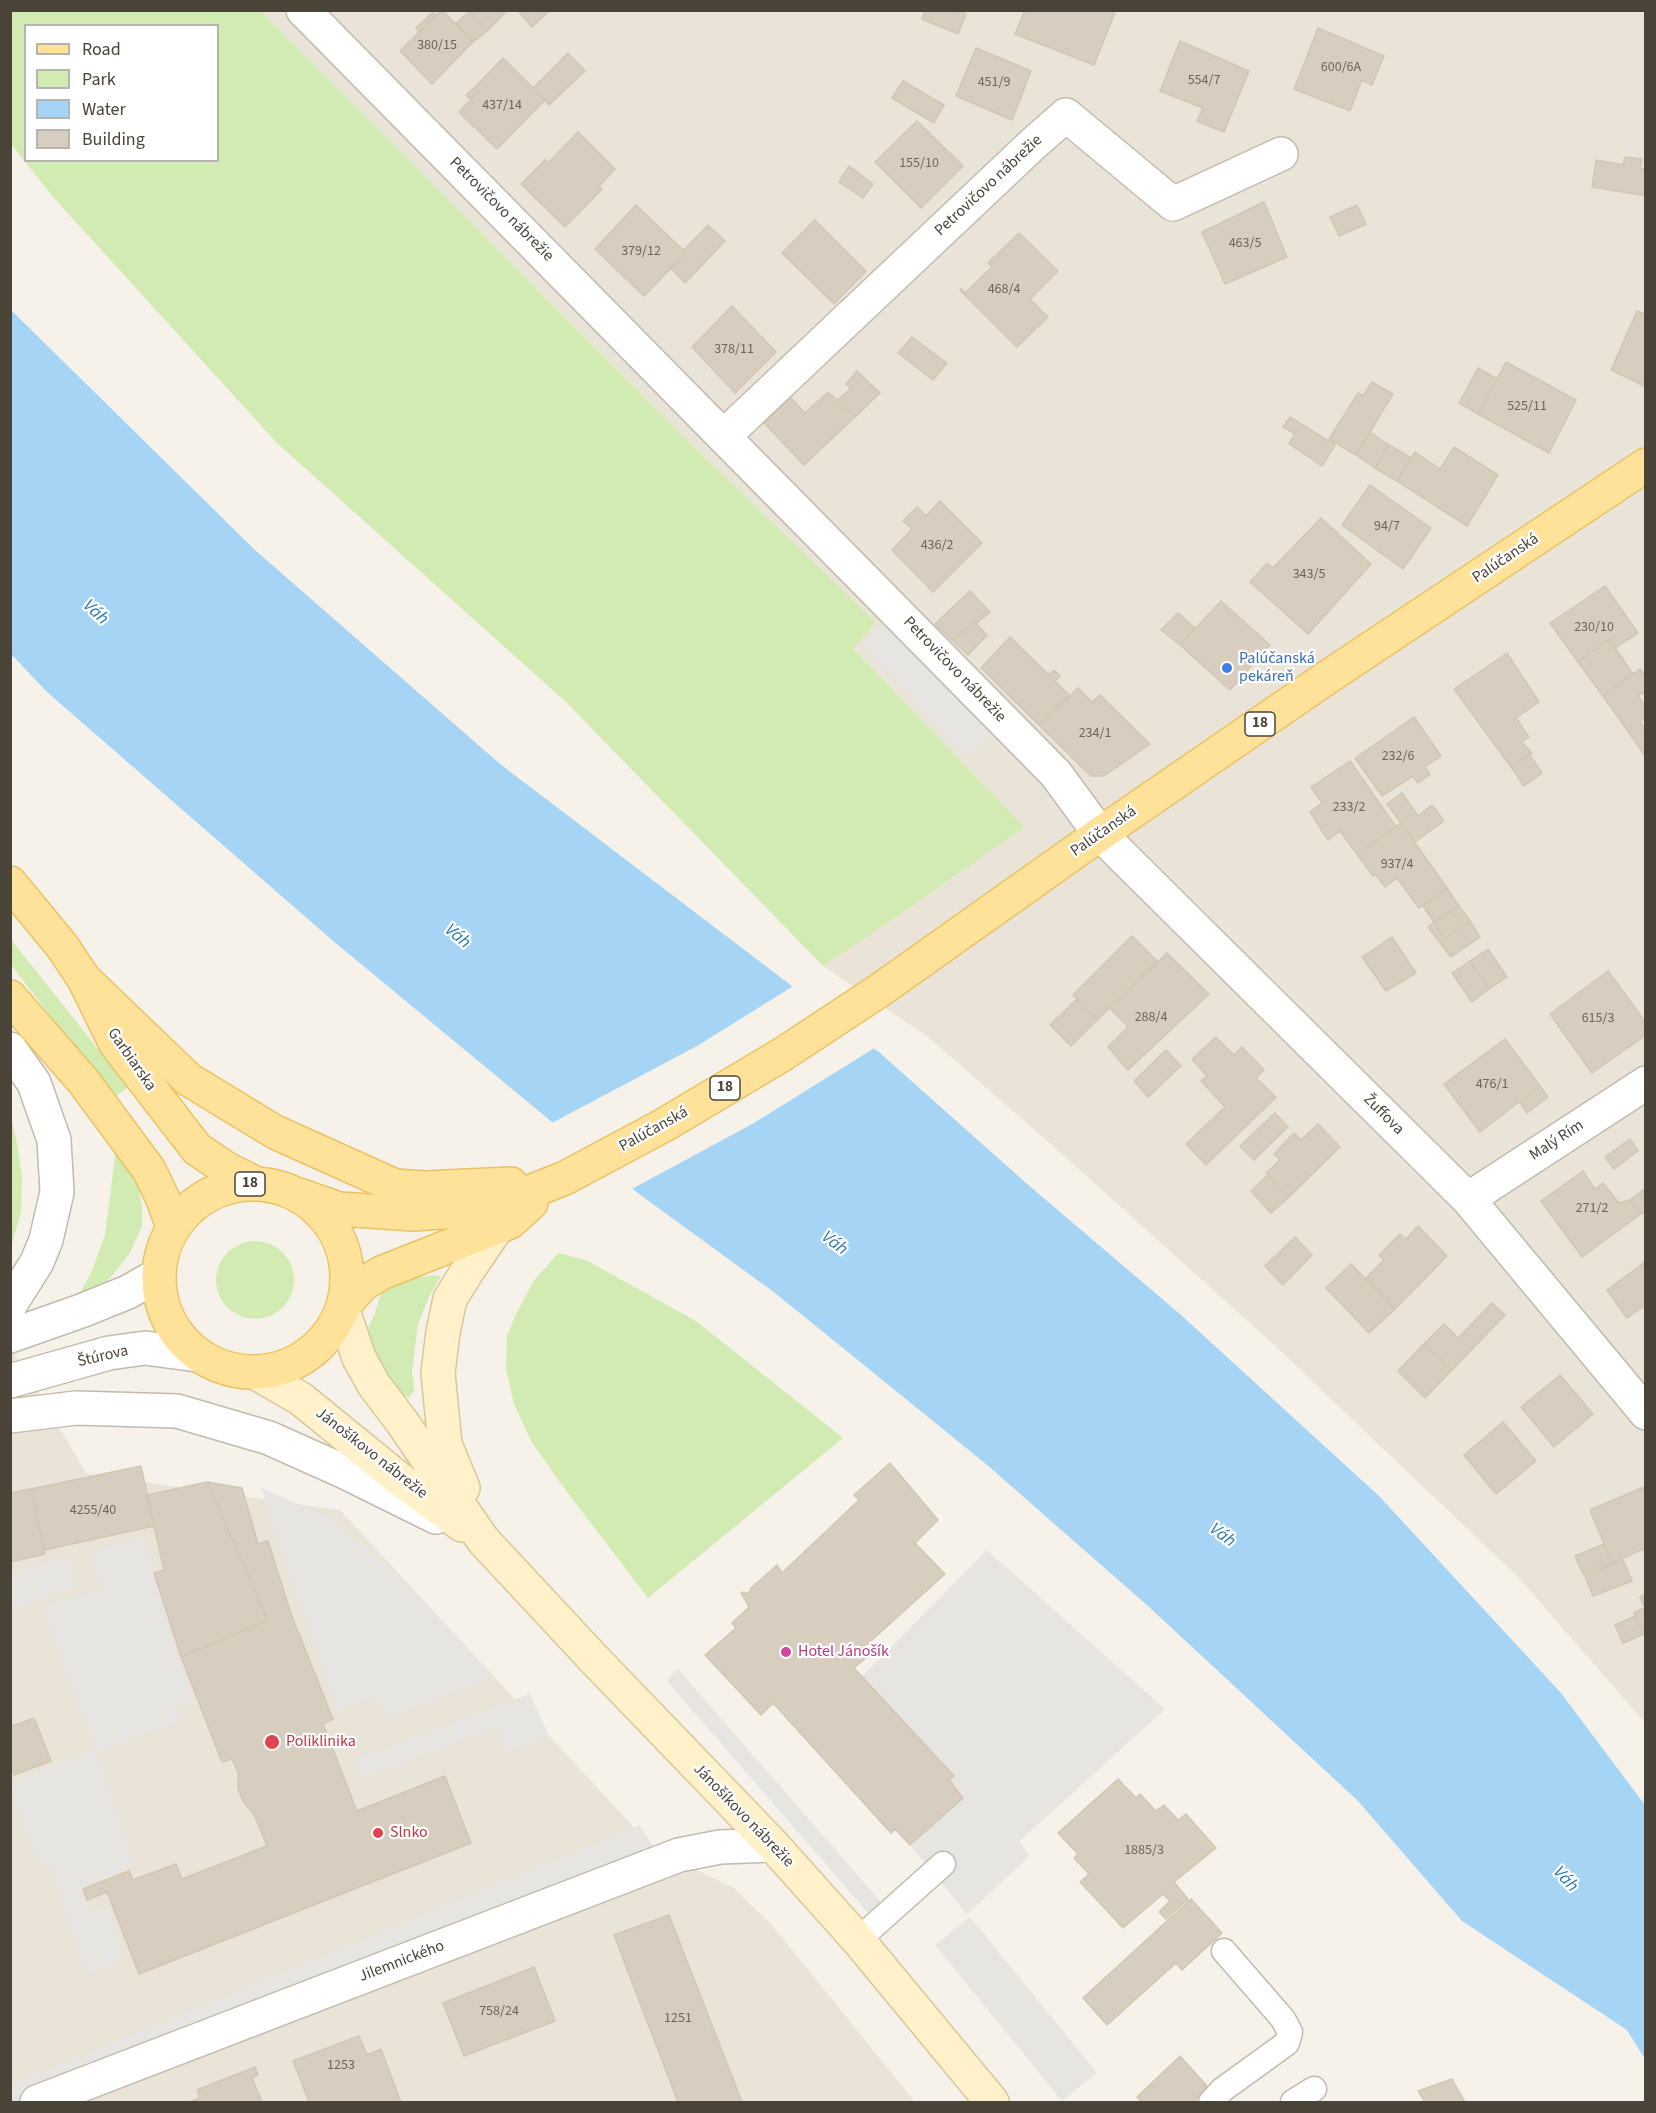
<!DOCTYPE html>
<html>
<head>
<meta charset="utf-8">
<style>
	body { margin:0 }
	#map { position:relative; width:1656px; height:2113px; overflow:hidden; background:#f6f2ea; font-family:"Source Sans 3",sans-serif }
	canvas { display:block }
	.frame { position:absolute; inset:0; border:12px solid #4a4338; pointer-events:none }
	.legend { position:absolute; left:24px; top:24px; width:195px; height:138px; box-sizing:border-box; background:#fff; border:2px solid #b7b4af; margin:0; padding:8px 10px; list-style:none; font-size:18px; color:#4a4338 }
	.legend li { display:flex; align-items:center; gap:12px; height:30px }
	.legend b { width:30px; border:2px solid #b7b4af }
</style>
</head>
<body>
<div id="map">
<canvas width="1656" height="2113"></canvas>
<div class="frame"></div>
<ul class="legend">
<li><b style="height:8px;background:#ffe29a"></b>Road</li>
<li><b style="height:16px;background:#d1ebb2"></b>Park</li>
<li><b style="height:16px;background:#a5d4f4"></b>Water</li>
<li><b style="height:16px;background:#d8cebf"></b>Building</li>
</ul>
</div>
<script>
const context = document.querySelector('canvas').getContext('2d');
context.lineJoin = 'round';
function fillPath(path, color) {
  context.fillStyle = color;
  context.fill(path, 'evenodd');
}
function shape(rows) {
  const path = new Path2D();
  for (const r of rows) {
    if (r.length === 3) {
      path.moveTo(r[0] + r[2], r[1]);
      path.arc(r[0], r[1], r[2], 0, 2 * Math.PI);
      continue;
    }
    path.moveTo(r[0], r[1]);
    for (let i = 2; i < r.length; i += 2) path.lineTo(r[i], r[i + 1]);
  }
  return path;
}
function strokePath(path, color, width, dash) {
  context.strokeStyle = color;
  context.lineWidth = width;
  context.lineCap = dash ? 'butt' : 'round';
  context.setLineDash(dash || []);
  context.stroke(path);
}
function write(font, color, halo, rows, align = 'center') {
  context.font = font + ' "Source Sans 3",sans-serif';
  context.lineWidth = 4.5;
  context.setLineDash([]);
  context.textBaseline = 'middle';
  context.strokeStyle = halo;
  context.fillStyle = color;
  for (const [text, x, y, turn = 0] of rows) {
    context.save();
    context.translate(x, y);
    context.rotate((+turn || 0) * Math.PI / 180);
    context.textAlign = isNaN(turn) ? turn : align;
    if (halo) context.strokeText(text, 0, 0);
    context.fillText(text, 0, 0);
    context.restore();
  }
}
const residential = shape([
	[261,11,1645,11,1645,1723,1520,1579,1272,1343,1061,1153,928,1037,823,966,911,907,1023,827,854,648,874,622,681,434],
	[10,1346,87,1474,340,1510,655,1850,734,1888,772,1925,915,2102,11,2102]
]);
const green = shape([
	[11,10,261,11,681,434,875,622,854,649,1024,827,911,907,823,966,566,702,277,443,53,197,11,144],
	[26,26,218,26,218,160,26,160],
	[10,938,128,1087,114,1098,11,965],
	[11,1116,18,1148,22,1177,21,1212,11,1247],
	[116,1148,138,1185,142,1207,142,1226,130,1253,110,1278,97,1289,79,1295,91,1273,105,1235],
	[255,1280,39],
	[558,1253,586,1260,696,1321,843,1438,648,1598,561,1484,531,1441,514,1404,506,1369,507,1336,516,1314,533,1282],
	[434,1275,441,1276,429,1297,418,1324,412,1371,414,1391,410,1397,401,1395,392,1388,365,1334,375,1313,381,1293,388,1285,402,1280]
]);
const parking = shape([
	[885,622,991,733,966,756,863,645],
	[261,1488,332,1519,423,1600,480,1661,488,1678,389,1717,376,1697,337,1711],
	[144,1537,193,1702,175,1706,180,1722,98,1751,67,1675,43,1606,103,1590,92,1551],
	[987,1550,1165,1709,1019,1842,1030,1856,967,1914,910,1845,962,1798,861,1677],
	[70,1557,76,1587,11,1609,11,1573],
	[678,1669,881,1902,869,1914,666,1680],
	[530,1694,549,1736,507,1752,496,1727,362,1778,356,1759],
	[95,1749,134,1865,83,1889,88,1912,108,1905,124,1959,87,1974,49,1864,40,1868,11,1786,11,1782],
	[640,1825,655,1850,34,2102,11,2102,11,2085],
	[970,1917,1097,2073,1062,2101,935,1945]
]);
const water = shape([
	[10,309,255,550,500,764,880,1053,1026,1183,1181,1315,1379,1496,1561,1693,1645,1805,1645,2059,1627,2030,1462,1921,1358,1801,1148,1606,986,1464,775,1293,639,1194,332,940,47,692,11,654]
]);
const pier = shape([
	[795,985,876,1047,754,1123,630,1190,550,1124,697,1046]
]);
const building = shape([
	[442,10,473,42,432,84,400,51,442,10],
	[469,10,503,10,505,13,487,31,469,10],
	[517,10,550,10,532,27,517,10],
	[925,10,956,10,966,14,958,34,922,19,925,10],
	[1025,10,1116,10,1094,65,1015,34,1025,10],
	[470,11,487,31,473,42,456,23,470,11],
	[433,12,437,16,419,32,416,28,433,12],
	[1318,28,1384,56,1372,85,1362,80,1350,111,1294,89,1318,28],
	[1180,41,1249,71,1224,132,1197,121,1203,108,1160,91,1180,41],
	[976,48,1031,71,1012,120,956,96,976,48],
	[568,53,585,71,549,105,533,88,568,53],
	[503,58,545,100,497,149,459,112,480,91,475,87,503,58],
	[903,81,944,105,934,123,892,98,903,81],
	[475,87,480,91,470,99,466,95,475,87],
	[917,121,963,166,921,208,875,162,917,121],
	[578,132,615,169,599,186,602,189,565,227,521,184,545,160,548,163,578,132],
	[1625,157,1642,159,1640,168,1646,169,1646,196,1592,187,1596,160,1623,165,1625,157],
	[849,166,873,184,863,198,839,182,849,166],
	[1264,202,1287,257,1225,284,1202,232,1264,202],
	[636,205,686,253,644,296,595,249,636,205],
	[1357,205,1366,224,1339,236,1330,217,1357,205],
	[815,220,866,271,834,304,782,253,815,220],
	[708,225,725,241,685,283,671,268,686,253,683,251,708,225],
	[1019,233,1058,271,1030,299,1048,317,1017,347,960,290,961,289,965,293,992,267,988,263,1019,233],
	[732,306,776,352,735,393,692,347,732,306],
	[1637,311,1646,315,1646,387,1611,370,1637,311],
	[912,337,947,363,933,380,898,353,912,337],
	[1506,362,1576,400,1549,453,1478,414,1506,362],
	[1478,368,1497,379,1478,414,1459,403,1478,368],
	[857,371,880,393,855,417,837,400,851,389,846,384,857,371],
	[1372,382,1393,394,1356,455,1329,439,1358,393,1363,396,1372,382],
	[828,392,855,417,804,465,764,423,790,397,805,413,828,392],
	[1290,417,1335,445,1322,466,1289,444,1295,434,1283,427,1290,417],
	[1370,432,1389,445,1375,468,1356,455,1370,432],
	[1389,445,1411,458,1397,481,1375,468,1389,445],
	[1454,447,1498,475,1467,526,1397,481,1415,452,1440,469,1454,447],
	[1370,485,1431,528,1403,569,1342,525,1370,485],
	[940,501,982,543,933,592,892,550,912,529,903,521,917,507,926,516,940,501],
	[1321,518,1371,564,1308,634,1250,582,1267,563,1273,568,1321,518],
	[1605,586,1638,633,1615,648,1609,639,1578,662,1550,623,1605,586],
	[970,591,987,609,953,641,935,624,970,591],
	[1221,601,1270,645,1230,690,1180,645,1221,601],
	[987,609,990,612,976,624,987,635,968,655,953,641,987,609],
	[1178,613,1195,628,1180,645,1161,630,1178,613],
	[1010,637,1049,675,1054,670,1060,676,1055,681,1069,695,1039,725,981,668,1010,637],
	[1609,639,1633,674,1603,696,1578,662,1609,639],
	[1507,653,1539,702,1516,718,1529,737,1522,742,1532,753,1511,767,1454,689,1507,653],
	[1640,669,1646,677,1646,691,1638,696,1646,707,1646,718,1640,722,1646,730,1646,752,1644,754,1603,696,1640,669],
	[1078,688,1092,702,1100,695,1150,744,1104,776,1091,776,1039,725,1078,688],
	[1414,717,1441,756,1425,767,1430,775,1418,783,1413,776,1382,796,1355,758,1414,717],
	[1529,754,1542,773,1524,786,1511,767,1529,754],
	[1350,761,1396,827,1357,854,1340,831,1328,840,1310,812,1322,803,1311,787,1350,761],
	[1402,793,1418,816,1432,805,1444,821,1415,842,1387,804,1402,793],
	[1401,823,1447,888,1419,908,1397,878,1385,887,1376,875,1373,876,1357,854,1401,823],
	[1447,888,1459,906,1434,922,1423,906,1447,888],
	[1459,906,1470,921,1445,939,1434,922,1459,906],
	[1470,921,1480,937,1451,957,1428,927,1434,922,1445,939,1470,921],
	[1132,936,1157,961,1097,1020,1073,995,1132,936],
	[1392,937,1416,973,1386,991,1362,957,1392,937],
	[1488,949,1507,977,1489,989,1470,961,1488,949],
	[1167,953,1209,994,1128,1070,1108,1047,1128,1027,1111,1009,1167,953],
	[1470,961,1489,989,1472,1002,1452,973,1470,961],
	[1608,971,1646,1023,1646,1035,1592,1073,1550,1014,1608,971],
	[1077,999,1097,1020,1071,1046,1050,1025,1077,999],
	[1216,1037,1234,1055,1242,1047,1264,1070,1256,1078,1276,1097,1206,1165,1186,1144,1225,1107,1201,1081,1207,1076,1192,1059,1216,1037],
	[1505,1039,1540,1086,1480,1132,1444,1084,1505,1039],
	[1166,1050,1181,1066,1148,1097,1134,1081,1166,1050],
	[1540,1086,1548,1097,1527,1113,1520,1102,1540,1086],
	[1275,1113,1288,1127,1254,1160,1240,1146,1275,1113],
	[1318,1124,1340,1147,1289,1197,1266,1173,1280,1160,1274,1154,1294,1133,1301,1140,1318,1124],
	[1630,1139,1638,1151,1614,1169,1605,1157,1630,1139],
	[1583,1171,1595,1189,1603,1183,1619,1203,1630,1200,1641,1214,1582,1257,1541,1201,1583,1171],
	[1268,1175,1289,1197,1271,1213,1251,1191,1268,1175],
	[1646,1188,1646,1211,1641,1214,1630,1200,1646,1188],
	[1418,1226,1447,1256,1395,1309,1366,1278,1384,1260,1379,1255,1400,1234,1406,1239,1418,1226],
	[1295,1237,1312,1255,1283,1285,1265,1266,1295,1237],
	[1646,1261,1646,1305,1627,1318,1607,1290,1646,1261],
	[1351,1264,1395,1309,1369,1333,1326,1288,1351,1264],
	[1492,1303,1505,1315,1452,1370,1424,1344,1444,1324,1458,1338,1492,1303],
	[1424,1344,1452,1370,1425,1398,1398,1371,1424,1344],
	[1560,1375,1593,1414,1554,1447,1521,1407,1560,1375],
	[1503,1422,1536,1461,1496,1494,1464,1455,1503,1422],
	[890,1463,938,1520,915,1543,945,1574,862,1649,868,1656,854,1668,954,1776,949,1780,963,1798,910,1845,895,1829,891,1833,773,1703,761,1715,705,1655,736,1628,732,1623,749,1607,741,1593,744,1592,746,1594,751,1591,750,1589,777,1565,782,1573,859,1500,854,1495,890,1463],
	[141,1466,154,1526,44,1550,31,1489,141,1466],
	[207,1482,242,1488,258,1544,268,1541,291,1614,333,1719,323,1724,357,1811,445,1776,471,1843,139,1974,107,1892,87,1900,83,1889,129,1871,133,1880,176,1864,182,1879,267,1846,255,1816,243,1801,238,1789,238,1772,232,1759,222,1762,181,1657,268,1620,207,1482],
	[207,1482,268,1620,181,1657,154,1573,164,1570,147,1495,207,1482],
	[1646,1486,1646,1548,1612,1563,1590,1510,1646,1486],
	[31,1489,45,1554,10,1562,10,1493,31,1489],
	[1604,1544,1612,1563,1583,1574,1575,1556,1604,1544],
	[1623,1560,1632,1581,1593,1596,1585,1576,1623,1560],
	[1646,1594,1646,1634,1644,1634,1634,1613,1645,1608,1640,1597,1646,1594],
	[1635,1616,1644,1634,1623,1643,1615,1625,1635,1616],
	[34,1718,51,1761,14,1775,10,1766,10,1727,34,1718],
	[1118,1779,1136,1798,1140,1794,1156,1811,1164,1805,1178,1820,1186,1814,1216,1848,1174,1882,1188,1899,1166,1919,1159,1912,1170,1901,1163,1894,1123,1928,1080,1882,1089,1874,1074,1858,1078,1854,1058,1833,1118,1779],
	[1191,1899,1222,1933,1182,1970,1176,1963,1107,2025,1083,1998,1191,1899],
	[669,1915,742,2102,678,2102,614,1935,669,1915],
	[534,1967,555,2021,464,2056,443,2003,534,1967],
	[359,2036,367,2055,381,2049,401,2102,309,2102,293,2061,359,2036],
	[1180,2056,1207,2086,1194,2102,1142,2102,1137,2097,1180,2056],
	[255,2067,258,2075,252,2078,262,2102,189,2102,200,2098,197,2090,255,2067],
	[1452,2079,1465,2102,1425,2102,1418,2091,1452,2079]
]);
const service = shape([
	[858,1940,943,1864],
	[1211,2102,1222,2090,1287,2043,1290,2032,1283,2019,1224,1951],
	[1293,2102,1314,2089]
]);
const minor = shape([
	[303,10,1056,774,1100,834,1468,1199,1646,1413],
	[724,436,1033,144,1066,115,1173,204,1281,154],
	[10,1049,34,1083,54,1140,57,1192,46,1240,37,1262,10,1305],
	[1468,1199,1646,1083],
	[10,1336,81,1311,128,1292,158,1275],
	[10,1381,109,1353,145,1348,197,1355],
	[10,1416,76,1408,177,1411,269,1438,345,1472,436,1517],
	[37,2102,679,1855,720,1847,773,1845]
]);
const secondary = shape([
	[343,1310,359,1358,374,1385,402,1422,483,1540,593,1658,773,1845,858,1940,992,2102],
	[256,1373,301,1399,398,1478,462,1525],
	[463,1488,445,1444,438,1373,443,1332,450,1299,468,1270,498,1226]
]);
const primary = shape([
	[10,883,62,946,84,979,116,1044,197,1149,225,1168,255,1183],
	[84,979,188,1079,275,1132,395,1186,425,1188,511,1184],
	[10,997,84,1082,149,1170,163,1199,173,1227],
	[253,1278,94],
	[299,1195,339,1209,414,1214,458,1211,499,1204,565,1178,664,1125,783,1054,880,990,1100,834,1322,681,1646,465],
	[345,1304,363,1284,381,1273,510,1222,531,1203]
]);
const markers = [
	[1227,668,6,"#3f7fe0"],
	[786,1652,6,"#d1479c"],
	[272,1742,8,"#e0444e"],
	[378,1833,6,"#e0444e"]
];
const numberNames = [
	["380/15",437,46],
	["600/6A",1341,68],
	["554/7",1204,81],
	["451/9",994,83],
	["437/14",502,106],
	["155/10",919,164],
	["463/5",1245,244],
	["379/12",641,252],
	["468/4",1004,290],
	["378/11",734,350],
	["525/11",1527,407],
	["94/7",1387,527],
	["436/2",937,546],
	["343/5",1309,575],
	["230/10",1594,628],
	["234/1",1095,734],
	["232/6",1398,757],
	["233/2",1349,808],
	["937/4",1397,865],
	["288/4",1151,1018],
	["615/3",1598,1019],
	["476/1",1492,1085],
	["271/2",1592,1209],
	["4255/40",93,1511],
	["1885/3",1144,1851],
	["758/24",499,2012],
	["1251",678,2019],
	["1253",341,2066]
];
const shields = [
	[1260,724,30],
	[725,1088,30],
	[250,1184,30]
];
const shieldNames = [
	["18",1260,724],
	["18",725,1088],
	["18",250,1184]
];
const streetNames = [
	["Petrovičovo nábrežie",989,186,-43],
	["Petrovičovo nábrežie",501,210,45],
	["Palúčanská",1506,559,-34],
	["Petrovičovo nábrežie",954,670,46],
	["Palúčanská",1104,832,-35],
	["Garbiarska",131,1060,55],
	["Žuffova",1383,1115,45],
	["Palúčanská",654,1130,-29],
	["Malý Rím",1557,1141,-33],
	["Štúrova",103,1357,-13],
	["Jánošíkovo nábrežie",371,1454,38],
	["Jánošíkovo nábrežie",743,1816,46],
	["Jilemnického",402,1962,-21]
];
const shopNames = [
	["Palúčanská",1239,659],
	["pekáreň",1239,677]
];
const hotelNames = [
	["Hotel Jánošík",798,1652]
];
const healthNames = [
	["Poliklinika",286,1742],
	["Slnko",390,1833]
];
const waterNames = [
	["Váh",95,613,43],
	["Váh",457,937,40],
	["Váh",834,1244,37],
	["Váh",1222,1536,37],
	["Váh",1565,1880,47]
];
fillPath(residential, '#eae4d8');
fillPath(green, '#d1ebb2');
fillPath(parking, '#e7e5e2');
fillPath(water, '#a5d4f4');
fillPath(pier, '#f6f2ea');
fillPath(building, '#d8cebf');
strokePath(building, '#d3c6b2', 1.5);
strokePath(service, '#c2baac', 27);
strokePath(minor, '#c2baac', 36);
strokePath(secondary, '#d8c798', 36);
strokePath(primary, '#eac264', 36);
strokePath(service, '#fff', 24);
strokePath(minor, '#fff', 33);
strokePath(secondary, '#fff2cb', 33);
strokePath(primary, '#ffe29a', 33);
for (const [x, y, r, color] of markers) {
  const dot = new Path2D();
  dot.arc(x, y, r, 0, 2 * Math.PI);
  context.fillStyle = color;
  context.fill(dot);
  strokePath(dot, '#fff', 2);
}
write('14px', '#6e665a', null, numberNames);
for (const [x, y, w] of shields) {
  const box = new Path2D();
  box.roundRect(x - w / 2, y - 12, w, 24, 4.5);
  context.fillStyle = '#fff';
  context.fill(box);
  strokePath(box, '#4a4338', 1.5);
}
write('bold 15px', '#4a4338', null, shieldNames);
write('16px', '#4a4338', '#fff', streetNames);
write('16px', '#366cbe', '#fff', shopNames, 'left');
write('16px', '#b23c85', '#fff', hotelNames, 'left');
write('16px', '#be3a42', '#fff', healthNames, 'left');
write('italic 18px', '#297ab4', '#fff', waterNames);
</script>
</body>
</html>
